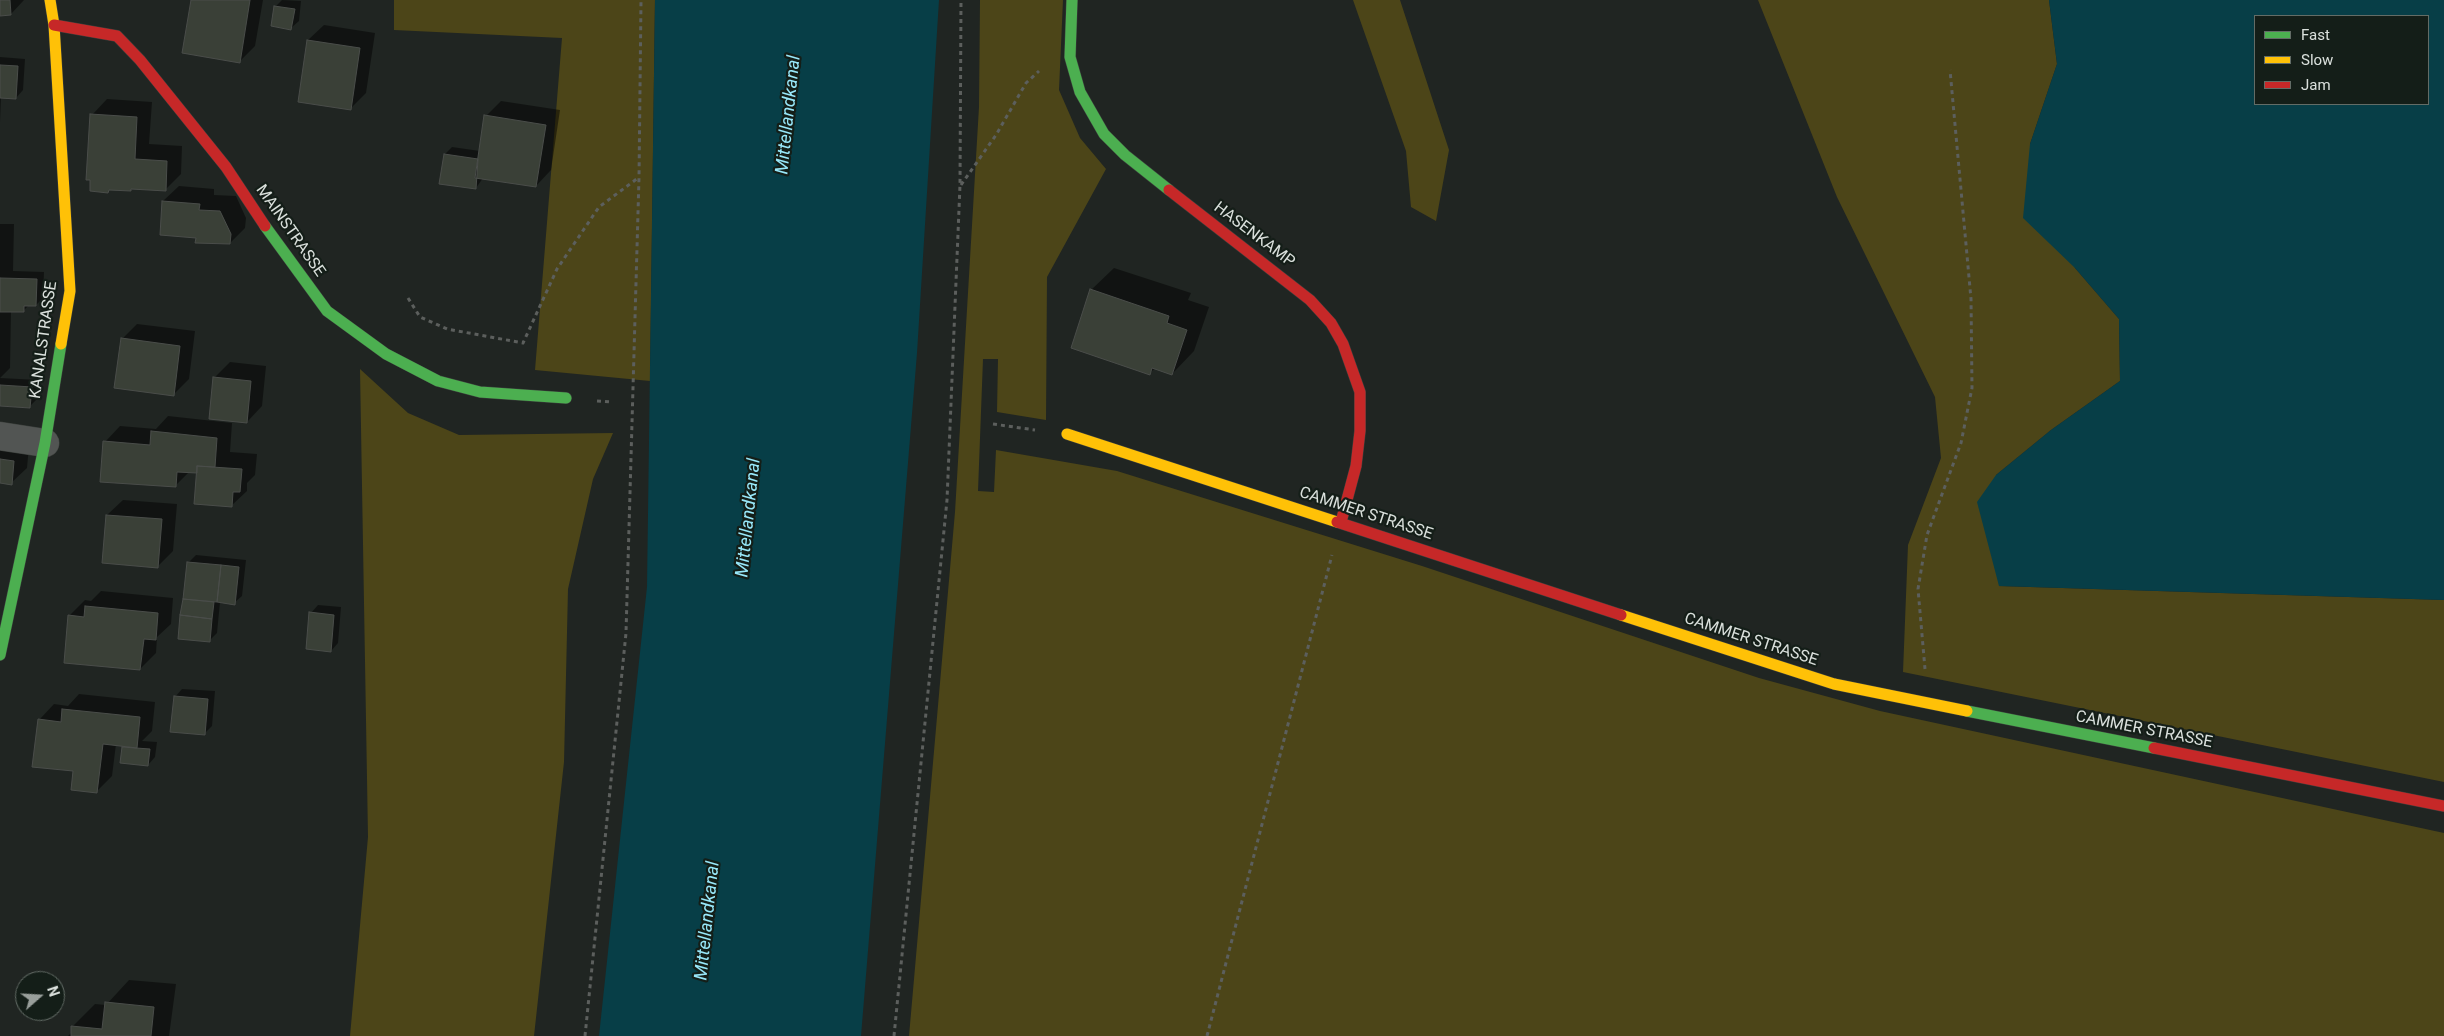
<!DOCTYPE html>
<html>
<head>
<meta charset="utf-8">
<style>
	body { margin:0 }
	#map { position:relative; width:2444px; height:1036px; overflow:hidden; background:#202522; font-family:Roboto,sans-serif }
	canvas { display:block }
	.legend { position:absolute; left:2254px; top:15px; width:175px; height:90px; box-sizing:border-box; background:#141e18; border:1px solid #636c66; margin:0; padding:6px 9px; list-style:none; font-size:15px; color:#dae0dc }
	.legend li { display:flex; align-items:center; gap:10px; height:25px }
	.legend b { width:25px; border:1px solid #636c66 }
	.north { position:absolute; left:15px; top:971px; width:50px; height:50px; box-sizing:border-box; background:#141e18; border:1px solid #636c66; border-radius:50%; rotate:71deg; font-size:14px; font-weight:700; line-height:20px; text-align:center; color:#dae0dc }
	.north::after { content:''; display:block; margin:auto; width:18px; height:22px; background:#999f9b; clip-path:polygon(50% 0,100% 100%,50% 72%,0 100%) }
</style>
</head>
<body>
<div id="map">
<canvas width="2444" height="1036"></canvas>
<ul class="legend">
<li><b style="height:6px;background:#4caf50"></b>Fast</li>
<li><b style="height:6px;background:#ffc107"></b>Slow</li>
<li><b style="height:6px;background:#c62828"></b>Jam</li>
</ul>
<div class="north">N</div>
</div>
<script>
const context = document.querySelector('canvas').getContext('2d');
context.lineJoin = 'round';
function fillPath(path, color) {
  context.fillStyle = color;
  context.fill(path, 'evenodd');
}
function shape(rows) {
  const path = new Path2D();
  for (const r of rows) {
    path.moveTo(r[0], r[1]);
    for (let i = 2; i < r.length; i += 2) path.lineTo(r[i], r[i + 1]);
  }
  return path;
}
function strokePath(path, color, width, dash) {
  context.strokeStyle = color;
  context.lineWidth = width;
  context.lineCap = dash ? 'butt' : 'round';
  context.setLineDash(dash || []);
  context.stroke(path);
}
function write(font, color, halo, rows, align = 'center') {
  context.font = font + ' Roboto,sans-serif';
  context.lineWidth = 4.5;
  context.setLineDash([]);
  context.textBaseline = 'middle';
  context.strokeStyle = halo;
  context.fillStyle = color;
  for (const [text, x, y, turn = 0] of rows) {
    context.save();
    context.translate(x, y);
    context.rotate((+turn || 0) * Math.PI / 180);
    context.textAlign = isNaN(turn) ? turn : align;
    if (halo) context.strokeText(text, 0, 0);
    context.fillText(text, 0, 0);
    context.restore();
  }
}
const green = shape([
	[394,0,655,0,650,381,535,370,562,38,394,30],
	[980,0,1063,0,1059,90,1080,138,1106,169,1047,277,1046,420,997,412,998,359,983,359,978,491,994,492,996,450,1117,471,1422,566,1759,678,1880,711,2444,833,2444,1036,909,1036,955,512,979,107],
	[1353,0,1400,0,1449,150,1436,221,1411,207,1406,151],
	[1758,0,2049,0,2057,64,2030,144,2075,268,2119,319,2120,381,2051,430,1996,475,1999,586,2444,600,2444,782,1903,672,1908,545,1941,458,1935,397,1837,197],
	[360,369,408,413,459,435,613,433,593,479,568,589,564,762,534,1036,350,1036,368,837]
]);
const water = shape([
	[655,0,939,0,917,353,861,1036,599,1036,647,587],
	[2049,0,2444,0,2444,600,1999,586,1977,502,1996,475,2051,430,2120,381,2119,319,2075,268,2023,218,2030,144,2057,64],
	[2255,16,2428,16,2428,104,2255,104]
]);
const shadow = shape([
	[0,0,24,0,11,14,0,15],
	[192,0,263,0,255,46,240,61],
	[282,0,301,1,299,21,291,28,275,7],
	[324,25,375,33,366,93,350,109,308,40],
	[0,57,25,59,23,90,16,98,1,97,0,122],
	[107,99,152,102,149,144,182,146,181,174,165,190,133,188,131,190,91,190,92,115],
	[501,101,560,110,551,170,536,186,483,178,476,188,445,154,452,147,480,151,486,116],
	[179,186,214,189,214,195,236,196,246,218,245,228,230,243,197,237,163,201],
	[0,224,14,224,13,271,44,272,43,298,36,305,29,305,23,311,11,311,10,368,0,378,39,380,37,399,30,406,0,404],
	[1114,268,1191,293,1188,300,1209,307,1194,351,1172,374,1155,368,1150,373,1091,290],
	[137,324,195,331,189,379,173,395,122,339],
	[230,362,266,366,262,406,247,422,215,377],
	[168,416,232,423,230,452,257,454,255,475,247,483,247,491,231,506,197,472,190,471,175,486,105,442,120,426,156,429],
	[0,442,29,446,27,468,11,483,0,482],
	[123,500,177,504,173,551,158,566,104,562,107,515],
	[196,555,246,560,242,596,234,603,220,602,217,633,209,641,179,638,188,563],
	[101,591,173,598,171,624,157,637,156,653,140,669,69,616,85,600,91,601],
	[318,605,341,607,338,643,331,651,311,613],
	[182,689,215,691,212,726,204,734,175,697],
	[79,694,155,702,152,731,142,741,157,742,155,757,148,765,123,747,125,745,116,744,112,776,97,791,74,770,39,720,54,704,68,706],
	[129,980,176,984,169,1036,68,1036,72,1032,73,1026,95,1004,106,1005]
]);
const building = shape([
	[0,0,10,0,11,15,0,16,0,0],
	[191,0,250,0,240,63,182,53,191,0],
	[274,6,295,9,291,30,271,26,274,6],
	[307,40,360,48,351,110,298,102,307,40],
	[0,65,18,66,16,99,0,98,0,65],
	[90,114,137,117,135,159,167,161,166,191,131,189,131,191,109,190,108,193,90,191,90,180,86,180,90,114],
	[484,115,546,125,536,187,475,178,484,115],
	[444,154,478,159,476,189,439,184,444,154],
	[162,201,200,204,199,210,220,211,231,234,230,244,195,243,196,238,160,235,162,201],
	[0,278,37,279,36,306,24,306,24,312,0,312,0,278],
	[1090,289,1169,316,1167,323,1187,330,1172,375,1152,368,1150,375,1071,348,1090,289],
	[121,338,180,346,174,396,114,388,121,338],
	[213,377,251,381,247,423,209,419,213,377],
	[0,385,32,387,30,408,0,406,0,385],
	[151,431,217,438,215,467,197,466,197,473,177,472,176,487,100,482,103,441,150,445,151,431],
	[0,459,14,461,12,485,0,483,0,459],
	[197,466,242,469,240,492,233,492,232,507,194,504,197,466],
	[106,515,162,519,158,568,102,563,106,515],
	[187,562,221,565,217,602,183,599,187,562],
	[221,565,239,567,235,605,217,602,221,565],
	[183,599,214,602,212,619,180,615,183,599],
	[85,606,158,613,156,640,144,639,140,670,64,663,68,615,84,617,85,606],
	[309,612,334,615,331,652,306,649,309,612],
	[180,615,212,619,210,642,178,639,180,615],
	[174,696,208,699,205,735,170,732,174,696],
	[62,709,140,717,137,748,103,744,97,793,71,790,73,771,32,767,38,719,61,722,62,709],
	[122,747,150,749,148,766,120,763,122,747],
	[105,1002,154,1007,151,1036,71,1036,71,1026,102,1029,105,1002]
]);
const path = shape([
	[961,185,996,135,1026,83,1039,71],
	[408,298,420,317,447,329,523,343,557,269,599,207,638,178],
	[597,401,611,402],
	[993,424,1035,430],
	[1925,669,1918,589,1927,535,1961,443,1972,388,1971,299,1950,70],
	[585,1036,626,633,639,178,641,0],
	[894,1036,947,500,960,185,961,0],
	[1207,1036,1332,555]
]);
const street = shape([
	[0,436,45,443]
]);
const fast = shape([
	[1072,0,1070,57,1080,92,1104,134,1125,155,1169,190],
	[265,226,327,311,386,354,438,381,480,392,566,398],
	[0,655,45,443,61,344],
	[1967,711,2154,748]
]);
const slow = shape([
	[50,0,54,25,70,291,61,344],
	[1067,434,1337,522],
	[1621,615,1834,684,1967,711]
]);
const jam = shape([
	[54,25,117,36,140,60,226,167,265,226],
	[1169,190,1310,300,1331,323,1343,344,1360,392,1360,431,1356,466,1341,522],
	[1337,522,1621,615],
	[2154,748,2444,806]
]);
const streetNames = [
	["MAINSTRASSE",290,231,55],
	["HASENKAMP",1254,235,37],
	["KANALSTRASSE",44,340,-82],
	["CAMMER STRASSE",1366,514,18],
	["CAMMER STRASSE",1751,640,18],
	["CAMMER STRASSE",2144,730,11]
];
const waterNames = [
	["Mittellandkanal",789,115,-84],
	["Mittellandkanal",749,518,-84],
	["Mittellandkanal",708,921,-84]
];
fillPath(green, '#4c4518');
fillPath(water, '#073e47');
fillPath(shadow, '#0007');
fillPath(building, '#3a4037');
strokePath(building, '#4a4d4a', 1);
strokePath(street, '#3c403d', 29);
strokePath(fast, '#3c403d', 12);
strokePath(slow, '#3c403d', 12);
strokePath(jam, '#3c403d', 12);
strokePath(path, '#5c5f5d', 3, [4, 4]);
strokePath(street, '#525553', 28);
strokePath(fast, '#4caf50', 11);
strokePath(slow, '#ffc107', 11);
strokePath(jam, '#c62828', 11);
write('16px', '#dae0dc', '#141e18', streetNames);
write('italic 18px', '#98e8fa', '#141e18', waterNames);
</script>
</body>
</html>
